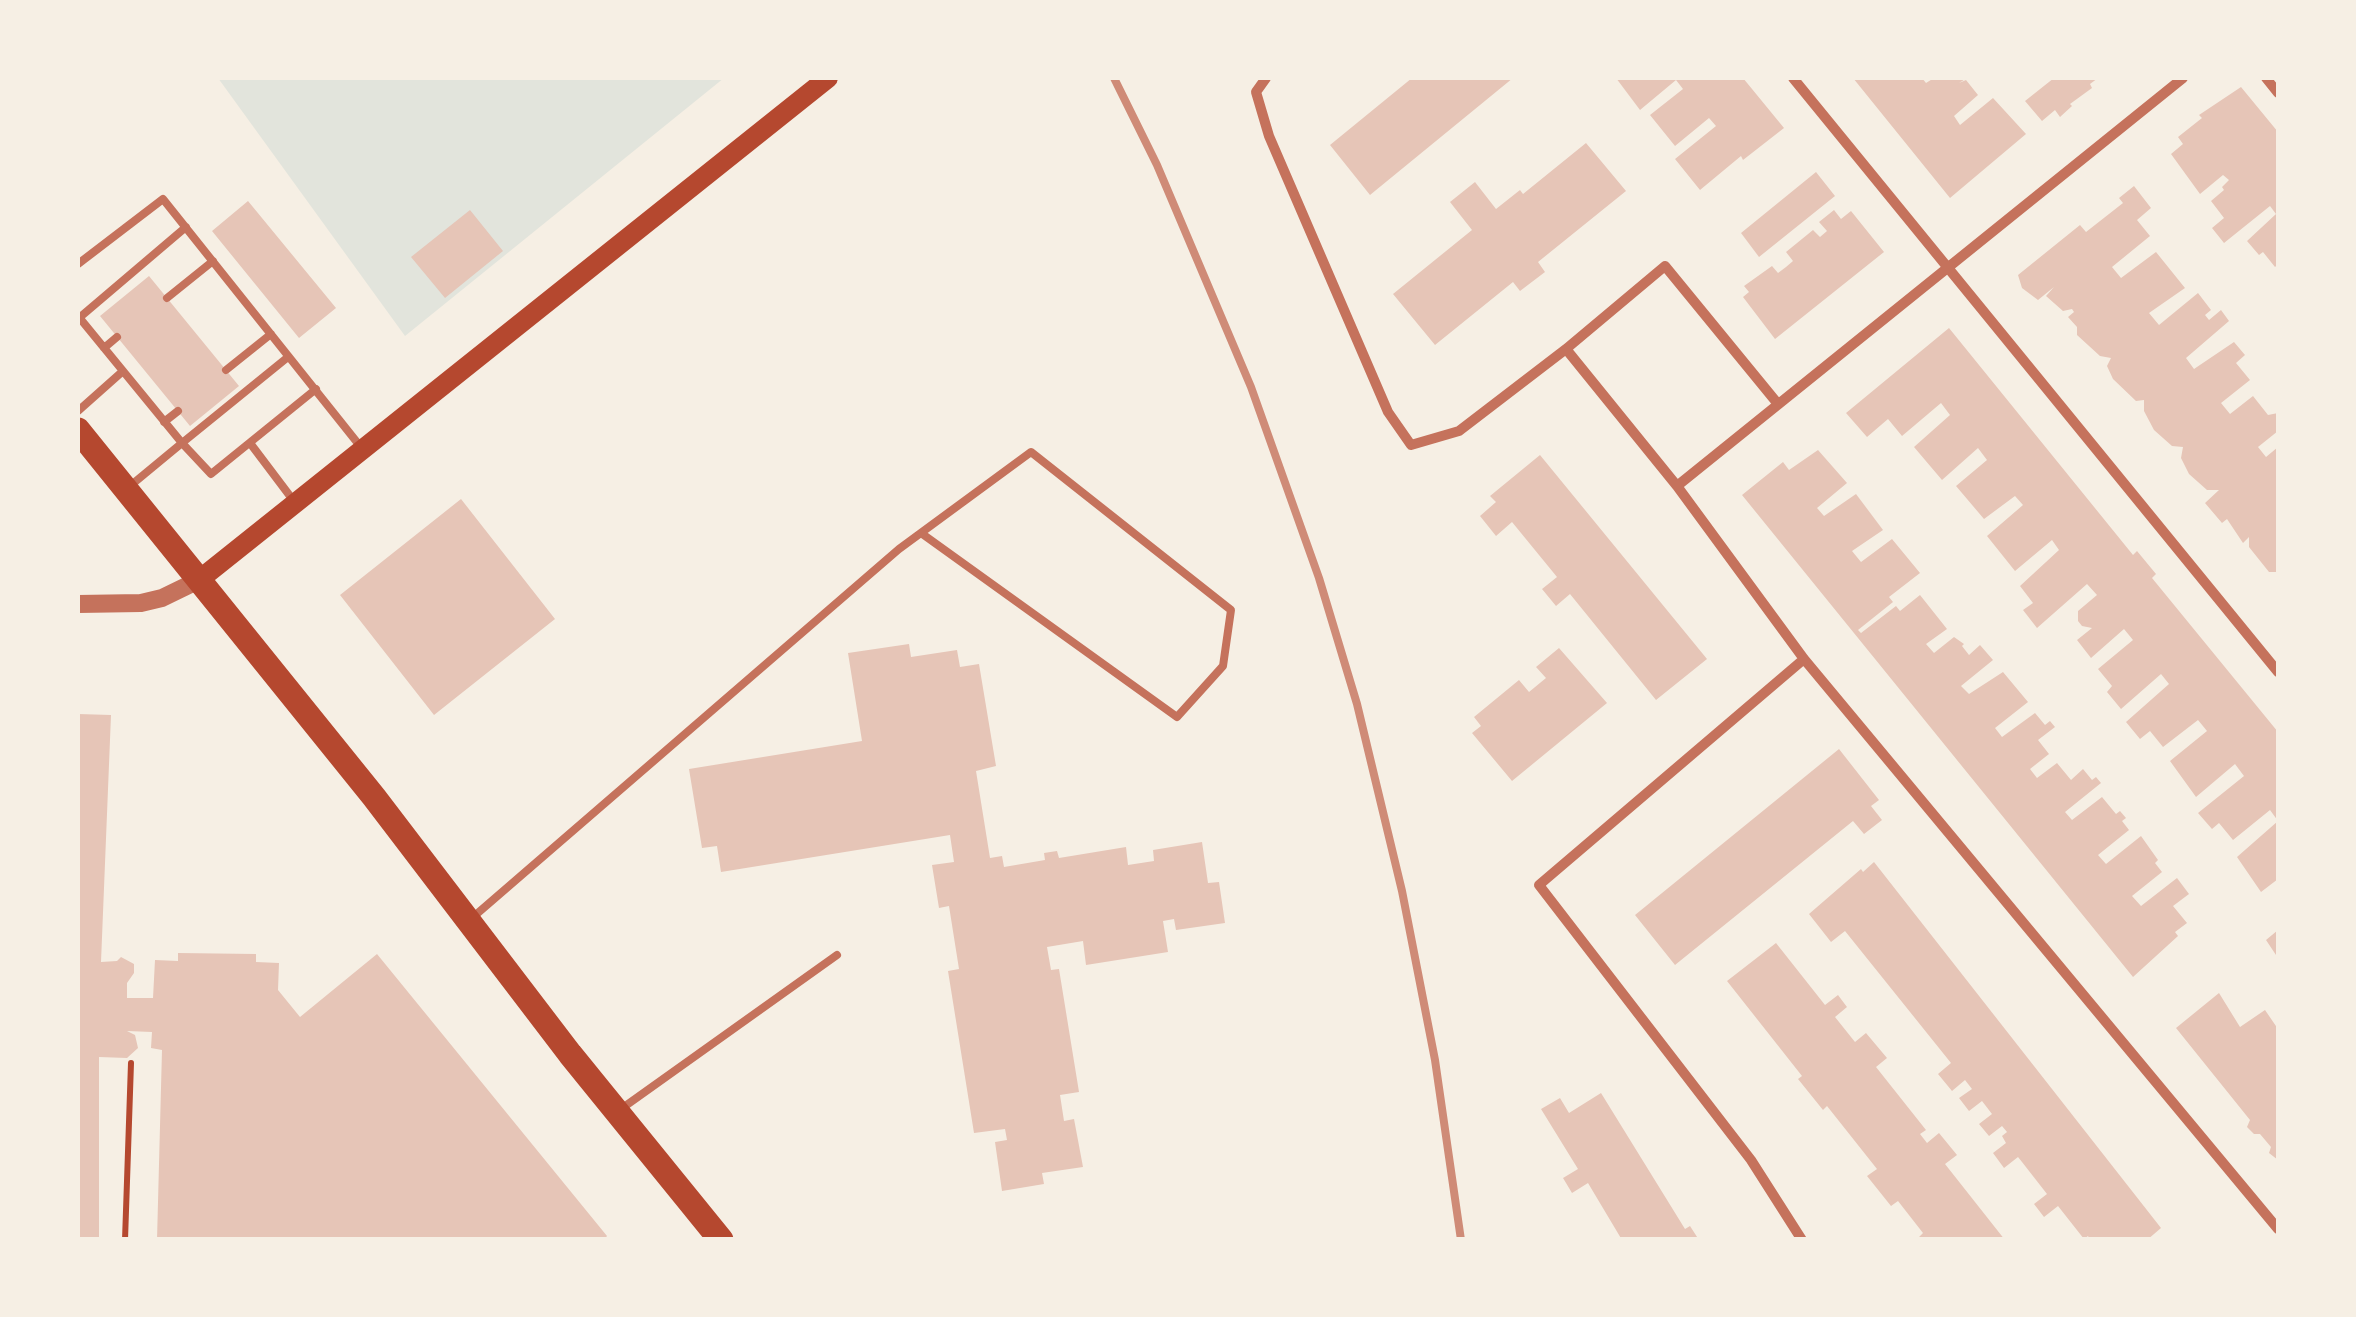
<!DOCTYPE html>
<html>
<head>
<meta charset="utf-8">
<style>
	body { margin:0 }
	#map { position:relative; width:2356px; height:1317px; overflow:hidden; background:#f6efe4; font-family:Figtree,sans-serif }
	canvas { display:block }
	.frame { position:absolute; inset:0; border:80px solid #f6efe4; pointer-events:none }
</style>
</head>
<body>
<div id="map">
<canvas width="2356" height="1317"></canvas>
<div class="frame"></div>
</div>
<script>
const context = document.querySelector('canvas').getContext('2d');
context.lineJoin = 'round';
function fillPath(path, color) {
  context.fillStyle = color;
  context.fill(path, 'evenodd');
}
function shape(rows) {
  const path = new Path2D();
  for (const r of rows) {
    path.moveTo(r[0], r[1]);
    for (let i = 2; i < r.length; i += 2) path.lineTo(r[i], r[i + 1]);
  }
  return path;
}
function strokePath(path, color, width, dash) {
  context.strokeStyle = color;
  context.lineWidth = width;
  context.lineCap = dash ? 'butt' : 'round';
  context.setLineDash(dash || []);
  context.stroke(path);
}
const green = shape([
	[218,78,724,78,405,336]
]);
const building = shape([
	[1412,78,1513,78,1370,195,1330,145],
	[1616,78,1743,78,1784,128,1743,160,1741,156,1700,190,1675,159,1716,126,1709,118,1675,146,1650,115,1683,89,1676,80,1640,110],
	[1853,78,1922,78,1926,83,1934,78,1967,78,1959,83,1966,80,1978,95,1954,116,1960,125,1993,98,2026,134,1950,198],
	[2054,78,2098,78,2090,84,2092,88,2070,104,2072,106,2060,117,2055,110,2042,121,2025,101],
	[2241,87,2278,132,2278,264,2275,267,2263,252,2259,255,2247,241,2276,214,2270,206,2224,243,2212,228,2224,218,2211,201,2224,190,2222,187,2229,180,2223,175,2200,194,2171,154,2183,144,2178,137,2202,118,2199,115],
	[1586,143,1626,191,1538,262,1545,272,1520,291,1513,282,1435,345,1393,294,1472,230,1450,202,1475,182,1496,209,1520,190,1523,194],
	[1816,172,1835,196,1759,257,1741,233],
	[2134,186,2151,208,2137,220,2150,236,2112,267,2121,278,2156,252,2185,288,2149,313,2159,325,2198,293,2211,310,2205,315,2209,320,2221,310,2229,321,2186,358,2194,369,2234,342,2245,355,2236,363,2250,380,2221,403,2230,414,2253,396,2268,415,2278,413,2278,431,2258,447,2266,457,2278,447,2278,572,2269,572,2249,547,2249,537,2243,543,2227,519,2222,523,2205,503,2219,490,2207,490,2189,474,2181,458,2183,447,2172,446,2154,430,2144,411,2144,400,2136,401,2113,379,2107,366,2111,358,2100,356,2077,335,2077,327,2068,317,2074,312,2072,309,2063,311,2046,296,2054,287,2038,300,2022,288,2018,275,2080,225,2086,232,2123,203,2119,198],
	[248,201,336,308,299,338,212,231],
	[470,210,503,251,445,298,411,257],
	[1834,210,1841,219,1851,211,1884,252,1775,339,1743,297,1749,292,1744,286,1772,266,1778,273,1786,267,1793,261,1786,252,1813,230,1820,237,1827,231,1819,222],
	[149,276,239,386,190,426,100,316],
	[1949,328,2133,555,2137,551,2156,574,2152,578,2278,732,2278,879,2261,892,2237,857,2278,821,2270,810,2233,840,2219,823,2212,829,2198,813,2244,776,2235,764,2196,797,2170,761,2207,731,2198,720,2163,747,2150,731,2140,739,2126,722,2169,684,2161,674,2121,709,2107,692,2112,686,2098,669,2133,640,2124,629,2091,658,2077,640,2092,628,2082,626,2078,621,2078,611,2097,595,2087,584,2037,628,2023,610,2033,603,2020,586,2059,550,2052,540,2015,571,1987,536,2023,505,2015,496,1984,519,1956,486,1987,460,1978,448,1942,480,1914,447,1950,415,1941,403,1902,436,1888,419,1867,437,1846,413],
	[1818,450,1847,483,1817,508,1824,516,1856,494,1883,530,1852,551,1861,562,1892,539,1920,573,1889,597,1893,602,1858,630,1861,633,1896,606,1900,611,1920,595,1947,629,1926,644,1934,653,1954,637,1964,644,1962,646,1969,655,1980,645,1993,660,1961,686,1969,694,2003,672,2028,702,1995,728,2002,737,2035,713,2045,725,2050,721,2055,727,2038,740,2049,754,2030,769,2037,778,2057,763,2071,780,2083,769,2092,780,2096,777,2101,783,2065,812,2072,820,2102,797,2116,814,2120,811,2126,818,2122,821,2129,830,2098,855,2106,864,2141,836,2158,860,2155,863,2162,872,2132,896,2141,906,2177,878,2189,894,2173,906,2187,923,2175,932,2178,936,2133,977,1742,495,1783,462,1789,470],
	[1540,455,1707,659,1656,700,1570,594,1556,606,1542,589,1557,577,1512,522,1496,536,1480,516,1496,502,1490,496],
	[461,499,555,619,434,715,340,595],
	[909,644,911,657,957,650,960,667,979,664,996,766,976,771,990,858,1002,856,1004,867,1045,860,1044,853,1057,851,1059,858,1126,847,1128,865,1154,861,1153,850,1202,842,1208,883,1219,882,1225,923,1176,930,1174,919,1163,921,1168,952,1086,965,1083,941,1047,947,1051,970,1059,969,1079,1092,1060,1095,1064,1121,1074,1119,1083,1167,1042,1173,1044,1184,1002,1191,995,1142,1007,1140,1005,1129,974,1133,948,971,959,969,949,906,939,908,932,865,954,862,950,835,721,872,717,846,702,848,689,769,862,741,848,653],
	[1559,648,1607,703,1512,781,1472,733,1481,726,1474,717,1519,680,1529,692,1546,678,1536,667],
	[78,714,111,715,101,962,117,961,121,957,134,964,134,973,127,983,127,998,153,998,155,960,178,961,178,953,256,954,256,962,279,963,278,990,300,1017,377,954,607,1236,604,1240,157,1240,162,1050,151,1048,152,1032,127,1031,135,1035,138,1048,127,1058,99,1057,99,1240,78,1240],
	[1839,749,1879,800,1871,806,1882,820,1864,834,1853,821,1675,965,1635,915],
	[1874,862,2161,1228,2147,1240,2090,1240,2088,1236,2084,1239,2058,1206,2044,1217,2034,1204,2047,1194,2022,1162,2018,1157,2004,1168,1993,1153,2006,1143,2002,1136,2007,1132,2002,1126,1989,1136,1979,1124,1992,1114,1982,1101,1969,1111,1959,1098,1972,1089,1965,1080,1952,1091,1938,1074,1951,1063,1845,931,1831,942,1809,914,1861,869,1863,872],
	[2278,930,2278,958,2266,940],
	[1776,943,1825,1005,1838,995,1847,1007,1835,1017,1855,1042,1866,1033,1887,1058,1876,1067,1926,1130,1920,1134,1927,1143,1939,1133,1957,1155,1945,1164,2005,1240,1916,1240,1923,1233,1898,1201,1891,1206,1867,1176,1877,1169,1827,1106,1823,1110,1798,1079,1802,1076,1727,981],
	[2219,993,2240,1027,2265,1010,2278,1029,2278,1160,2269,1153,2271,1147,2260,1134,2254,1134,2247,1127,2250,1120,2176,1028],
	[1601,1093,1685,1229,1690,1226,1699,1240,1622,1240,1588,1183,1572,1193,1563,1178,1578,1169,1541,1109,1560,1098,1569,1113]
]);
const path = shape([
	[125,1240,131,1063]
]);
const service = shape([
	[78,264,163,199,360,446],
	[167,298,213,261],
	[78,316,182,443,288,357],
	[79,318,186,227],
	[104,348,117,337],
	[226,370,271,334],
	[78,411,123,371],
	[164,422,178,411],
	[250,443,293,500],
	[130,486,182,443,211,474,316,389],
	[472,918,899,549,1031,452,1231,610,1223,666,1177,717,921,533],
	[621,1109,837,955]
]);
const minor = shape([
	[1266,78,1256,92,1269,136,1388,412,1411,445,1459,431,1566,349,1665,266,1778,404],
	[1793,78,2278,672],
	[2266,78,2278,93],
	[1566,349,1677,486,1804,659,2278,1229],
	[1677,486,2183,78],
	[1802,1240,1751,1160,1539,885,1804,659]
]);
const tertiary = shape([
	[78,604,141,603,162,598,199,580]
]);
const secondary = shape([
	[199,580,828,78]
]);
const primary = shape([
	[78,430,374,797,570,1054,721,1240]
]);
const rail = shape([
	[1114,78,1157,165,1251,387,1319,578,1357,704,1402,891,1435,1060,1461,1240]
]);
fillPath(green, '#e2e4dc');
fillPath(building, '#e6c5b7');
strokePath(path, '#b5482f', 6);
strokePath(service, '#c5725c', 8);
strokePath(minor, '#c5725c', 10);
strokePath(tertiary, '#c5725c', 18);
strokePath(secondary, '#b5482f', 20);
strokePath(primary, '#b5482f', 25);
strokePath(rail, '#cf8b77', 8);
</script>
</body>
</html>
